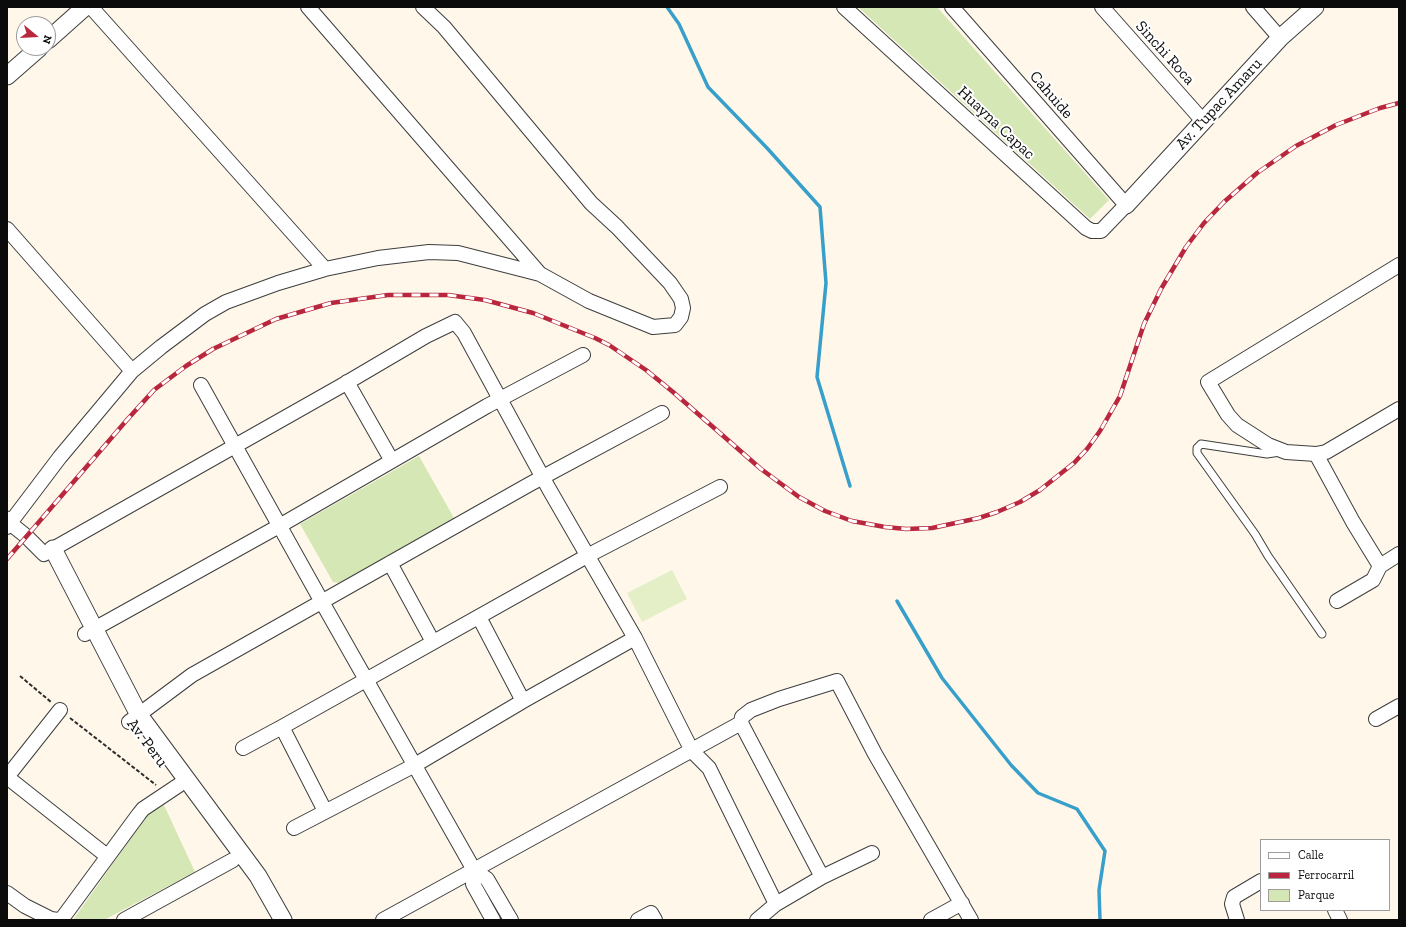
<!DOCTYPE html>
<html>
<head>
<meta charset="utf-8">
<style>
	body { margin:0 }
	#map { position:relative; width:1406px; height:927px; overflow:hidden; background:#fff8ea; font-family:"Zilla Slab",serif }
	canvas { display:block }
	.frame { position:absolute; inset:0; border:8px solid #0b0b0b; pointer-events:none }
	.legend { position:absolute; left:1260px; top:839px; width:130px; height:72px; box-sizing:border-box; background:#fff; border:1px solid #9d9d9d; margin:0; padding:5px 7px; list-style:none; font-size:12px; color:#0b0b0b }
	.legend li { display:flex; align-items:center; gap:8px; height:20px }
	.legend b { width:20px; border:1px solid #9d9d9d }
	.north { position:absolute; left:16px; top:16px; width:40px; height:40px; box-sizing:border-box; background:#fff; border:1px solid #9d9d9d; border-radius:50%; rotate:108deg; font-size:11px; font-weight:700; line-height:16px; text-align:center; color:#0b0b0b }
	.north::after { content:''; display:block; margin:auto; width:14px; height:18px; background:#b8273d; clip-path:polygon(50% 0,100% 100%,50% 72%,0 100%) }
</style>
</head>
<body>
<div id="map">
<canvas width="1406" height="927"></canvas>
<div class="frame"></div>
<ul class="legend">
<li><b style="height:5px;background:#fff"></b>Calle</li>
<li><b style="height:5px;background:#b8273d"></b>Ferrocarril</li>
<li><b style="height:11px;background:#d5e7b5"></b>Parque</li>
</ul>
<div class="north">N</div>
</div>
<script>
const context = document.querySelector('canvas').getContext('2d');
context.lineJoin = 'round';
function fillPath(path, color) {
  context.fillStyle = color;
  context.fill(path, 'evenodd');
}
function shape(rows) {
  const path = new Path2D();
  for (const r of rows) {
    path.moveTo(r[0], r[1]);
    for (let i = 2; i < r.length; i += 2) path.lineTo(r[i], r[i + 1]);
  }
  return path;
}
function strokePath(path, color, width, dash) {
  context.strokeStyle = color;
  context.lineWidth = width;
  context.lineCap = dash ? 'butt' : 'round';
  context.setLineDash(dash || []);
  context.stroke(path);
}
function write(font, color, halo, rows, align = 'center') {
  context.font = font + ' "Zilla Slab",serif';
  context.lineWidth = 4;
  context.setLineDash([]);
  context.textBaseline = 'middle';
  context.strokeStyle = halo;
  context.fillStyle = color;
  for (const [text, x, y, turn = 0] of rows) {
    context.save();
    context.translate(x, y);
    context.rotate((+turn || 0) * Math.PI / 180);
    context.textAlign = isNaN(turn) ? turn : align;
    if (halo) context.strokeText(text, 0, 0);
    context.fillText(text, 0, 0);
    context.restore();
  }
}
const green = shape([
	[858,7,937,7,1109,200,1090,219],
	[419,456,454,518,340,583,333,582,300,524],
	[164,805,195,872,104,920,73,920,148,814]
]);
const pitch = shape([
	[672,570,687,599,642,622,627,593]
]);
const stream = shape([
	[667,7,679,24,708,87,767,148,820,207,826,283,817,377,850,486],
	[897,601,942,678,1011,765,1038,793,1077,809,1105,851,1099,890,1100,920]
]);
const path = shape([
	[20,676,51,702],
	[70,718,156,785]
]);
const service = shape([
	[1280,452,1267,454,1201,444,1197,448,1197,453,1255,534,1268,556,1322,634]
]);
const minor = shape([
	[91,7,325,269],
	[308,7,540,274],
	[844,7,1086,228,1092,231,1101,231,1126,205,952,7],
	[1102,7,1203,121],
	[1253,7,1280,38],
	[7,229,132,371],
	[1399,265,1208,382,1228,415,1237,425,1268,445,1286,452,1316,454,1326,452,1399,409],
	[347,382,392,461],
	[201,385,322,602,474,870,487,879,511,920],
	[1316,454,1353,522,1380,566],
	[11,524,26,536,44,554,341,386,426,336,455,322,464,333,549,489,635,638,692,751,709,768,776,904],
	[7,527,60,457,132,371,161,347,205,314,226,302,278,283,325,269,378,258,429,252,458,253,540,274,589,301,653,327,675,325,681,317,683,308,681,299,670,283,617,227,591,203,444,27,423,7],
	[390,563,433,642],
	[1337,601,1373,580,1380,566,1399,554],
	[479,617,523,701],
	[85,634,281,525,487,406,583,355],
	[1376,719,1399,706],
	[129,722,192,675,530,484,662,413],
	[282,727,325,811],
	[243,748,282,727,587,556,720,487],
	[7,777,107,856],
	[7,777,60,710],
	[294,828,415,765,523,701,635,638],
	[474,870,473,884,493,920],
	[822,877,741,723,742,717,751,710,779,699,837,681,875,754,971,920],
	[7,893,25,906,51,919,58,920],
	[1335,910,1340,920],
	[61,920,139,814,143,809,179,785],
	[124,920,233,860],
	[383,920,741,723],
	[638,920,651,913,655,920],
	[757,920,776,904,822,877,872,853],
	[931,920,962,903],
	[1237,920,1232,904,1234,897,1261,881]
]);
const tertiary = shape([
	[48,40,85,7],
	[7,76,39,48],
	[1126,205,1280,38,1315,7],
	[7,520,11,524],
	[53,549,139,715,258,876,283,920]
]);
const rail = shape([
	[7,559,126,421,154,390,186,366,213,349,276,319,331,303,388,295,448,295,485,300,533,313,595,338,609,345,646,370,673,392,761,469,799,497,825,511,852,521,885,527,906,529,932,528,979,518,997,512,1020,502,1040,490,1074,463,1087,449,1100,431,1120,396,1144,324,1161,289,1186,247,1204,223,1224,202,1257,173,1296,146,1336,125,1380,108,1399,103]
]);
const streetNames = [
	["Sinchi Roca",1165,53,48],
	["Cahuide",1051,95,49],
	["Av. Tupac Amaru",1219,104,-47],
	["Huayna Capac",996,123,43],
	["Av. Peru",147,743,53]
];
fillPath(green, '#d5e7b5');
fillPath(pitch, '#e5efc7');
strokePath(stream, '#389fca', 3.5);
strokePath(service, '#3e3e3e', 9);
strokePath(minor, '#3e3e3e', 16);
strokePath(tertiary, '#3e3e3e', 19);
strokePath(path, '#2d2d2d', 2, [4, 2]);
strokePath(service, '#fff', 7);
strokePath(minor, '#fff', 14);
strokePath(tertiary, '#fff', 17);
strokePath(rail, '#b8273d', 4.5);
strokePath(rail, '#fff', 3, [9]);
write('16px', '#0b0b0b', '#fff', streetNames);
</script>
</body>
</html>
